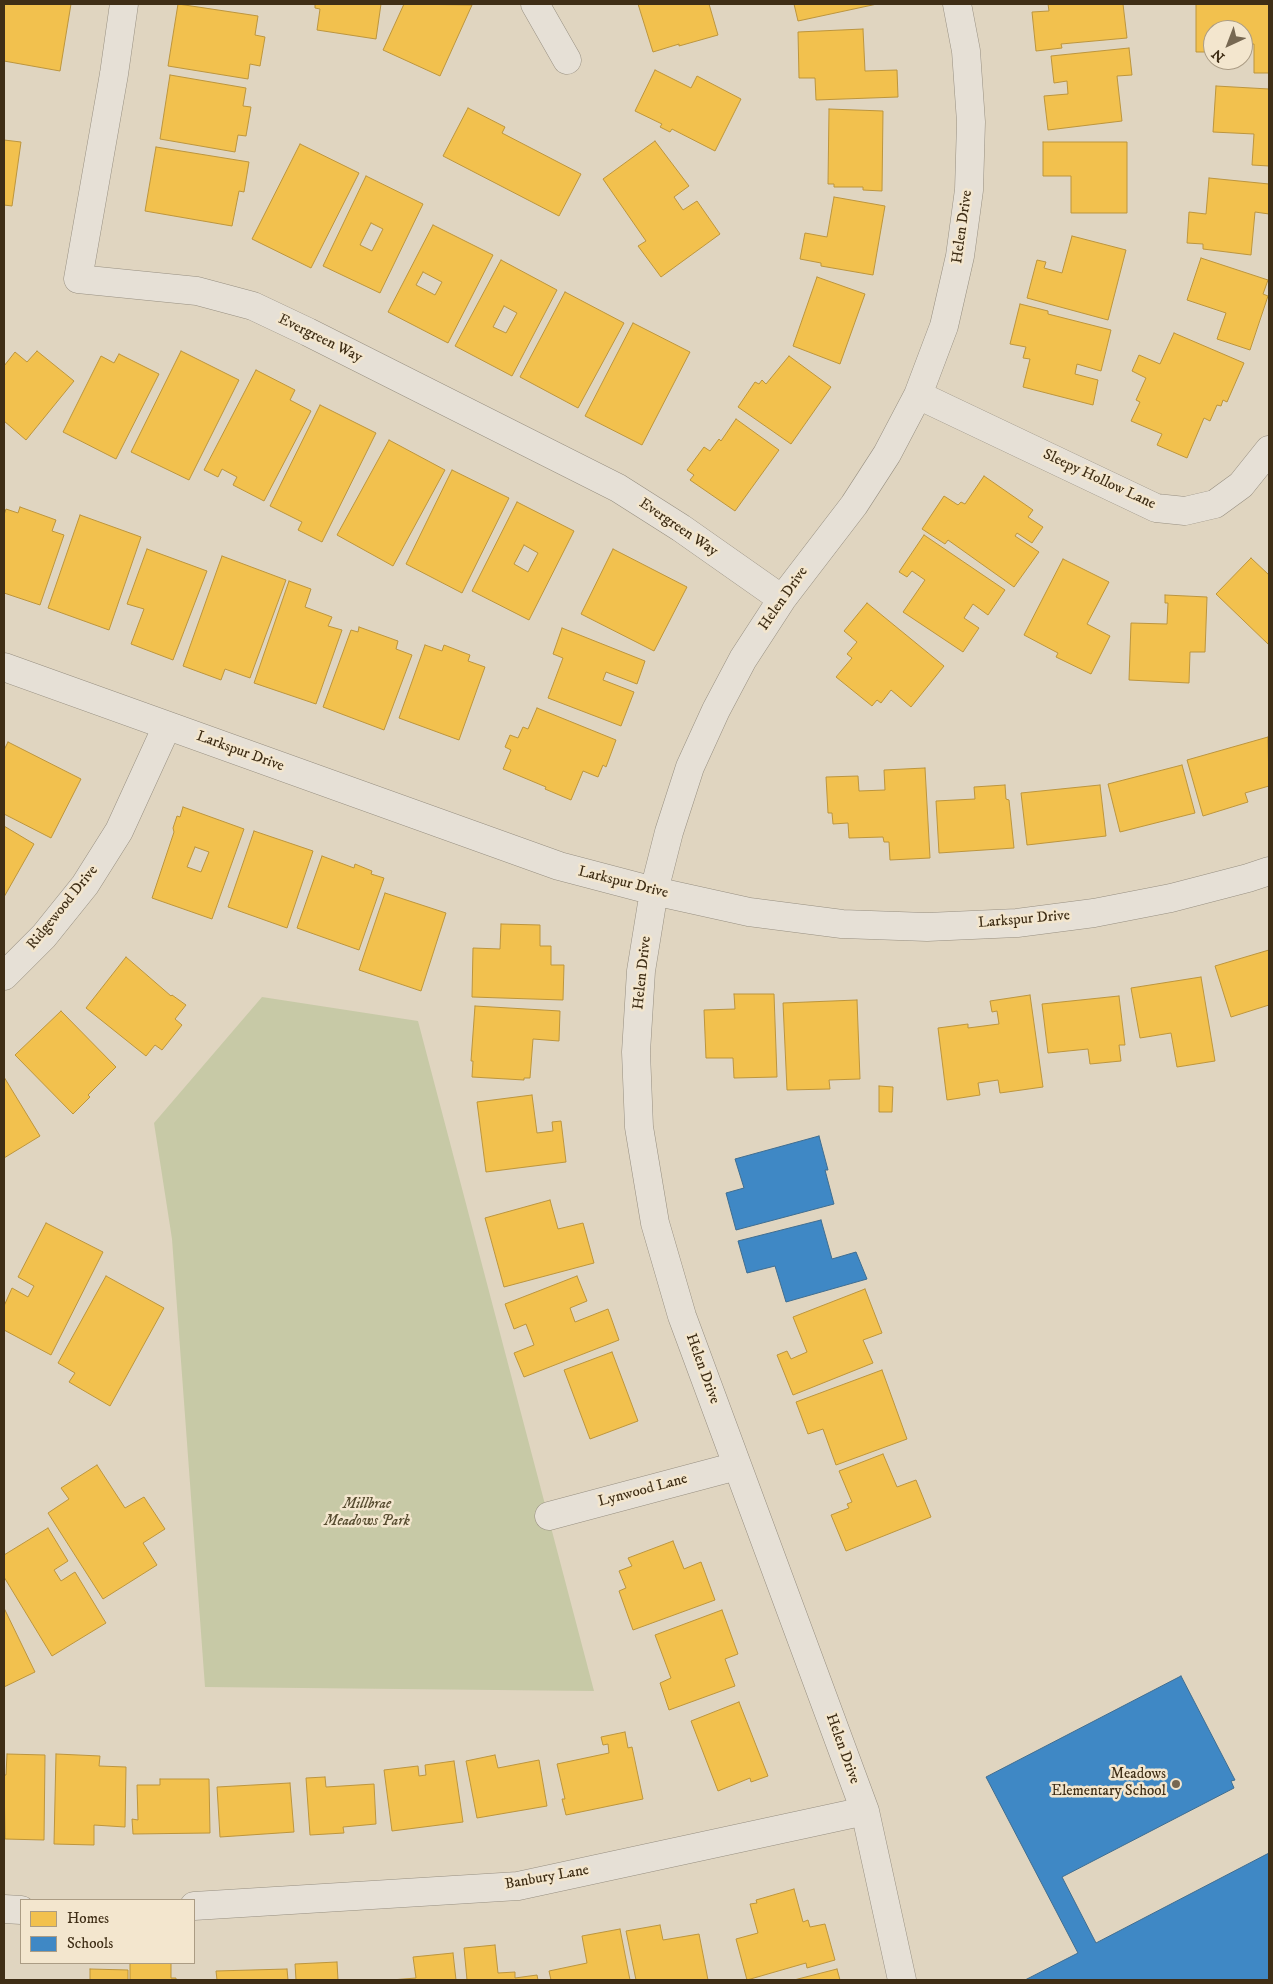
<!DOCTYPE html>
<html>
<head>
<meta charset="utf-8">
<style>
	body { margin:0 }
	#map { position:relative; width:1273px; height:1984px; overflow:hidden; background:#e0d5c0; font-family:"IM FELL DW Pica",serif }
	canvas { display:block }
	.frame { position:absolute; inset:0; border:5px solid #3f2e16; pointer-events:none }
	.legend { position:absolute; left:20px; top:1899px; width:175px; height:65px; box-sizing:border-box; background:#f3e6ce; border:1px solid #ab9c84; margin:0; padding:6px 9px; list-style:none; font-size:15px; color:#3f2e16 }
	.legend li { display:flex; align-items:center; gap:10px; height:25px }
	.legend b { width:25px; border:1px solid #ab9c84 }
	.north { position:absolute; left:1203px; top:20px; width:50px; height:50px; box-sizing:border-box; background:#f3e6ce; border:1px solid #ab9c84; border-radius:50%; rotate:223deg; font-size:14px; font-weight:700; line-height:20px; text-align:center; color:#3f2e16 }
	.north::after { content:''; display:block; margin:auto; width:18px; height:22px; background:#776852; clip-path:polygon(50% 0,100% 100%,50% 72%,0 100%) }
</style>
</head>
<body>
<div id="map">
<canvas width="1273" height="1984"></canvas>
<div class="frame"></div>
<ul class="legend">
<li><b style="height:14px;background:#f2c14e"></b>Homes</li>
<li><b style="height:14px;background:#3f88c5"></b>Schools</li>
</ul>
<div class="north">N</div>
</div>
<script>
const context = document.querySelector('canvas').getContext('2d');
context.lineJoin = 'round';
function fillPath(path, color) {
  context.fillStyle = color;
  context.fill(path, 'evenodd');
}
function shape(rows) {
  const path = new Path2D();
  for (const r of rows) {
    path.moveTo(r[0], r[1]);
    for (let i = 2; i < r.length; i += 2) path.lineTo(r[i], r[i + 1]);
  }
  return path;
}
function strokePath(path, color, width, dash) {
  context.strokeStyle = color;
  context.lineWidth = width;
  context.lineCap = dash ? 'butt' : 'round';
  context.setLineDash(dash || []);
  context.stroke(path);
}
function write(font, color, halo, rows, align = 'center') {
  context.font = font + ' "IM FELL DW Pica",serif';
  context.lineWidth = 5;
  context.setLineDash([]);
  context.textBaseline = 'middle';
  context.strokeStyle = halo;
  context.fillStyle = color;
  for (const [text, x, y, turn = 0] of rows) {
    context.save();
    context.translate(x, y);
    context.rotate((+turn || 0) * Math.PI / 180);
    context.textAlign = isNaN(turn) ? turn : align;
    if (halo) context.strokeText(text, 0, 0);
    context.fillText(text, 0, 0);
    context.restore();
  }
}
const green = shape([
	[262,997,418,1021,594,1691,205,1687,172,1239,154,1123]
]);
const homes = shape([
	[4,4,71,4,60,71,4,61,4,4],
	[178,4,258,16,255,35,265,37,260,66,250,64,248,79,168,66,178,4],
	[315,4,381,4,376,39,317,30,320,9,315,8,315,4],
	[404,4,472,5,440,76,383,50,404,4],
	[638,4,709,4,718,35,679,46,679,44,653,52,638,4],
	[794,4,877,4,798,21,794,4],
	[1048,4,1123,4,1127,38,1061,44,1062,48,1036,51,1032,12,1049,11,1048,4],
	[1196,4,1269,4,1269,73,1254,73,1254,44,1243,45,1243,30,1213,30,1213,52,1196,52,1196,4],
	[863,29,865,71,897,70,898,97,816,100,815,78,799,78,798,32,863,29],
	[1129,48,1132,75,1117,76,1122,121,1048,130,1044,96,1068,94,1067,81,1054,83,1051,56,1129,48],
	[655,70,691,88,697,76,741,99,715,151,672,129,670,132,660,127,662,124,635,111,655,70],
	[170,75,246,88,243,106,251,107,246,136,238,135,235,152,160,139,170,75],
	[1216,86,1269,89,1269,166,1252,165,1254,134,1213,132,1216,86],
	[468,108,505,127,502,133,581,174,559,216,443,156,468,108],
	[829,109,883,111,882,191,863,190,863,187,834,187,834,184,828,184,829,109],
	[4,140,21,142,12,206,4,205,4,140],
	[655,141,689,186,674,197,683,210,697,201,720,234,661,277,638,246,646,241,603,179,655,141],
	[1043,142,1127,142,1127,213,1071,213,1071,176,1043,176,1043,142],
	[300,144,359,173,311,268,252,239,300,144],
	[156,147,249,162,244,192,239,191,232,226,145,211,156,147],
	[366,176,423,204,380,293,323,266,366,176],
	[371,223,383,229,372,251,360,245,371,223],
	[1209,178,1269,184,1269,214,1255,212,1251,255,1203,249,1203,244,1187,243,1189,212,1206,214,1209,178],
	[834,197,885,206,873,275,821,266,821,263,800,259,805,233,827,237,834,197],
	[433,225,493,255,448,343,388,312,433,225],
	[423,272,442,282,435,295,416,285,423,272],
	[1072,236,1126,250,1108,320,1027,298,1037,260,1046,262,1044,268,1062,273,1072,236],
	[1201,258,1268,280,1263,294,1268,296,1250,350,1217,339,1226,313,1187,300,1201,258],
	[501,260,557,290,512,376,455,346,501,260],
	[504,306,517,313,506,333,493,327,504,306],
	[817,277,865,294,840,364,793,346,817,277],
	[565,292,624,323,578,408,520,377,565,292],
	[1020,304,1048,311,1048,314,1111,330,1101,371,1077,364,1075,374,1098,380,1093,405,1023,387,1030,359,1023,358,1026,347,1010,344,1020,304],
	[633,323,690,352,642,445,585,416,633,323],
	[1174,333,1244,363,1227,402,1223,400,1221,406,1217,405,1210,421,1204,418,1187,458,1157,445,1162,434,1131,421,1140,402,1136,400,1146,378,1132,371,1139,355,1160,364,1174,333],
	[37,351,74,381,26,440,4,421,4,366,15,352,27,362,37,351],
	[181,351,239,380,189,480,131,452,181,351],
	[119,354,159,374,116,459,63,432,101,356,114,363,119,354],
	[789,356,831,387,791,444,738,407,755,382,759,384,762,380,766,384,789,356],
	[256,370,295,390,290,400,311,411,264,501,233,485,237,477,222,469,218,477,204,470,256,370],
	[320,405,376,433,322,542,298,530,302,522,270,506,320,405],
	[736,419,779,450,735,511,690,480,694,475,687,470,704,447,710,451,719,439,721,441,736,419],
	[389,440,445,470,393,566,337,535,389,440],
	[452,470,509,498,462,593,406,564,452,470],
	[984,476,1033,510,1028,517,1043,527,1032,543,1017,533,1015,536,1039,552,1014,587,948,540,945,544,922,529,944,496,958,505,961,502,965,504,984,476],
	[517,502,574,531,529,620,472,591,517,502],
	[524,545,538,553,528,572,514,564,524,545],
	[20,507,56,520,52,531,64,535,40,605,4,593,4,515,6,509,18,513,20,507],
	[80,515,141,537,109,630,48,608,80,515],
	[924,535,1005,590,988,615,973,604,964,618,979,628,963,652,903,612,925,580,912,571,907,577,899,572,924,535],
	[147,549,207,571,173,660,131,644,144,609,127,604,147,549],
	[613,549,687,587,654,651,581,614,613,549],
	[222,556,286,580,250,678,225,669,221,680,183,666,222,556],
	[1251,558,1269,575,1269,645,1216,594,1251,558],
	[1063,559,1109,582,1087,624,1110,636,1091,674,1056,657,1058,653,1024,635,1063,559],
	[289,581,311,589,305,607,332,617,328,626,342,630,316,704,254,683,289,581],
	[1165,595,1207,597,1205,652,1190,652,1189,683,1129,680,1131,623,1167,624,1168,603,1165,603,1165,595],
	[867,603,944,666,911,707,891,690,881,703,877,700,872,706,836,677,852,658,847,654,857,642,844,631,867,603],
	[359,627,398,641,396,649,412,655,384,730,323,707,351,630,358,632,359,627],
	[562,628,645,661,637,684,606,672,603,680,634,692,621,726,548,698,563,658,553,654,562,628],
	[425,645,442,651,444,645,470,655,468,661,485,667,459,740,399,718,425,645],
	[537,708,616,740,606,767,603,765,598,777,583,771,571,800,545,789,546,787,503,769,511,750,505,747,510,735,518,738,523,727,528,729,537,708],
	[1268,737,1269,786,1245,793,1248,802,1203,816,1187,760,1268,737],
	[8,742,81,779,51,838,4,814,4,750,8,742],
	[1182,765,1195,813,1120,832,1108,784,1182,765],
	[925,768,930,858,890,860,889,842,884,842,883,837,849,838,848,823,833,824,832,813,828,813,826,777,858,776,859,791,885,790,884,770,925,768],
	[1005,785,1006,799,1009,800,1014,848,939,853,936,801,975,799,974,787,1005,785],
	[1100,785,1106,836,1027,845,1021,793,1100,785],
	[183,807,244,829,212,919,152,898,174,832,173,828,177,816,180,817,183,807],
	[195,847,209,852,201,872,187,867,195,847],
	[4,826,34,844,4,897,4,826],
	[254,831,313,851,287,928,228,907,254,831],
	[322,856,354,868,355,864,372,871,371,874,384,878,359,950,297,928,322,856],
	[385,893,446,913,421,991,359,970,385,893],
	[501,924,540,925,540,946,551,946,551,965,564,965,563,1000,472,997,473,948,500,949,501,924],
	[1269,950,1269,1005,1231,1017,1215,966,1269,950],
	[126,957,171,996,172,995,186,1005,175,1019,182,1025,162,1050,155,1045,146,1056,86,1008,126,957],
	[1201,977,1215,1061,1177,1067,1171,1033,1140,1038,1131,988,1201,977],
	[734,994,774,994,777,1077,734,1078,733,1058,706,1058,704,1010,735,1009,734,994],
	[1030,995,1043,1087,1000,1093,998,1080,978,1083,980,1095,947,1100,938,1028,968,1024,968,1028,999,1024,997,1011,992,1012,990,1001,1030,995],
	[1119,996,1125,1045,1119,1045,1121,1061,1090,1064,1088,1049,1048,1053,1042,1004,1119,996],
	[857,1000,860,1079,829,1080,830,1089,787,1090,783,1003,857,1000],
	[475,1006,560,1011,559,1041,533,1039,530,1078,524,1078,524,1080,472,1077,473,1061,471,1061,475,1006],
	[61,1011,116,1067,88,1095,90,1097,73,1114,15,1055,61,1011],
	[4,1077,40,1136,4,1158,4,1077],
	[879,1086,893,1087,892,1112,879,1112,879,1086],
	[532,1095,537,1133,553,1131,552,1122,561,1121,566,1162,486,1172,477,1102,532,1095],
	[550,1200,558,1229,583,1223,594,1263,504,1287,485,1218,550,1200],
	[46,1223,103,1252,51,1355,4,1330,4,1306,12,1288,28,1297,34,1286,18,1277,46,1223],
	[106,1276,164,1308,110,1406,69,1382,75,1373,58,1363,106,1276],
	[577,1276,587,1301,570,1308,575,1322,608,1309,619,1340,524,1377,514,1353,534,1345,526,1324,514,1329,505,1304,577,1276],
	[865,1289,882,1333,863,1340,873,1363,793,1395,777,1355,787,1351,791,1359,807,1352,793,1317,865,1289],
	[612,1352,638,1421,590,1439,564,1370,612,1352],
	[882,1370,907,1439,836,1465,823,1429,808,1434,796,1402,882,1370],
	[883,1454,897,1487,916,1480,931,1517,846,1551,831,1515,849,1508,847,1504,852,1502,839,1471,883,1454],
	[97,1465,125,1508,144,1497,165,1529,143,1543,157,1565,103,1599,48,1513,69,1499,61,1488,97,1465],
	[48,1528,68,1561,54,1570,61,1581,75,1572,106,1623,52,1656,4,1577,4,1555,48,1528],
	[673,1541,684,1569,701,1562,715,1600,633,1630,619,1591,626,1588,619,1571,632,1566,628,1558,673,1541],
	[4,1608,35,1672,4,1687,4,1608],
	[722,1610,738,1654,725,1659,735,1686,669,1710,660,1683,671,1678,655,1635,722,1610],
	[739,1702,768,1776,751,1782,750,1778,718,1791,691,1721,739,1702],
	[625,1732,628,1748,632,1747,643,1799,566,1815,562,1799,565,1799,557,1764,609,1753,608,1744,603,1745,601,1737,625,1732],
	[7,1754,45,1755,44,1840,5,1839,4,1775,6,1775,7,1754],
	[56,1754,100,1756,99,1766,126,1767,125,1827,94,1825,94,1845,54,1844,56,1754],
	[495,1755,498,1768,539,1760,547,1806,477,1818,466,1761,495,1755],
	[454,1761,463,1822,392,1831,384,1770,418,1766,419,1776,426,1775,425,1765,454,1761],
	[325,1777,326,1787,374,1784,376,1824,343,1827,344,1833,310,1835,306,1778,325,1777],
	[160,1779,209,1779,210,1833,133,1834,132,1819,138,1820,137,1785,160,1785,160,1779],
	[290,1783,294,1832,220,1837,217,1787,290,1783],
	[794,1889,803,1922,808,1920,810,1927,825,1924,835,1960,807,1968,806,1963,747,1980,736,1939,758,1933,750,1904,757,1903,756,1900,794,1889],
	[660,1925,663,1940,699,1934,708,1980,636,1980,626,1931,660,1925],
	[620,1929,630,1980,551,1980,549,1971,587,1963,582,1936,620,1929],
	[495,1945,498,1973,515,1972,515,1978,537,1975,538,1980,467,1980,464,1948,495,1945],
	[453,1953,456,1980,391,1980,416,1978,413,1957,453,1953],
	[337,1962,338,1980,296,1980,295,1964,337,1962],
	[130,1963,171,1963,171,1978,176,1978,176,1980,130,1980,130,1963],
	[90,1969,128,1970,128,1980,90,1980,90,1969],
	[287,1969,288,1980,217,1980,216,1971,287,1969],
	[837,1969,840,1980,794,1980,837,1969]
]);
const schools = shape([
	[819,1136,828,1170,825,1170,834,1204,736,1230,726,1193,744,1188,735,1159,819,1136],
	[821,1220,832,1259,856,1252,867,1279,786,1302,775,1266,747,1273,738,1241,821,1220],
	[1181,1676,1235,1780,1231,1781,1234,1788,1062,1877,1096,1943,1269,1853,1269,1980,1025,1980,1078,1953,986,1777,1181,1676]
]);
const minor = shape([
	[124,4,114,74,78,279,197,291,253,306,308,332,618,488,681,528,782,599],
	[535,4,567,60],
	[918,395,1156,508,1185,511,1215,504,1241,485,1269,450],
	[4,667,559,866,654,891,749,912,842,924,927,927,1017,923,1094,913,1171,898,1248,878,1269,871],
	[4,976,44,936,85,885,119,831,167,726],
	[549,1516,737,1466],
	[194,1906,518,1886,865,1811],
	[4,1909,21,1910],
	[902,1980,865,1811,682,1316,655,1223,639,1127,636,1052,641,971,654,891,669,832,690,767,716,710,743,659,782,599,854,505,887,454,918,395,944,326,960,256,969,190,971,122,966,51,957,4]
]);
const markers = [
	[1176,1784,5,"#776852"]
];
const streetNames = [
	["Helen Drive",963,227,-82],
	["Evergreen Way",320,339,26],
	["Sleepy Hollow Lane",1099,480,25],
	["Evergreen Way",678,528,34],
	["Helen Drive",784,599,-55],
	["Larkspur Drive",240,752,20],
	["Larkspur Drive",623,883,14],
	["Ridgewood Drive",63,908,-51],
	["Larkspur Drive",1024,920,-5],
	["Helen Drive",643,973,-84],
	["Helen Drive",702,1369,70],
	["Lynwood Lane",643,1491,-15],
	["Helen Drive",842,1749,70],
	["Banbury Lane",547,1878,-10]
];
const parkNames = [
	["Millbrae",367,1505],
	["Meadows Park",367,1522]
];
const poiNames = [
	["Meadows",1166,1775],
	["Elementary School",1166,1792]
];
fillPath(green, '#c7c9a6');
fillPath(homes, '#f2c14e');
strokePath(homes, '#bc953d', 1);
fillPath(schools, '#3f88c5');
strokePath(schools, '#3f6d90', 1);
strokePath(minor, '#978f80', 29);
strokePath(minor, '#e6e0d6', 28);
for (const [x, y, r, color] of markers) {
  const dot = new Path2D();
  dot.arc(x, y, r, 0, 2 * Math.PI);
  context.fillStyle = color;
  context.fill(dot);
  strokePath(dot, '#f3e6ce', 2);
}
write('15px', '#3f2e16', '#f3e6ce', streetNames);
write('italic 15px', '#564b2f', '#f3e6ce', parkNames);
write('15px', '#3f2e16', '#f3e6ce', poiNames, 'right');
</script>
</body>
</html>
